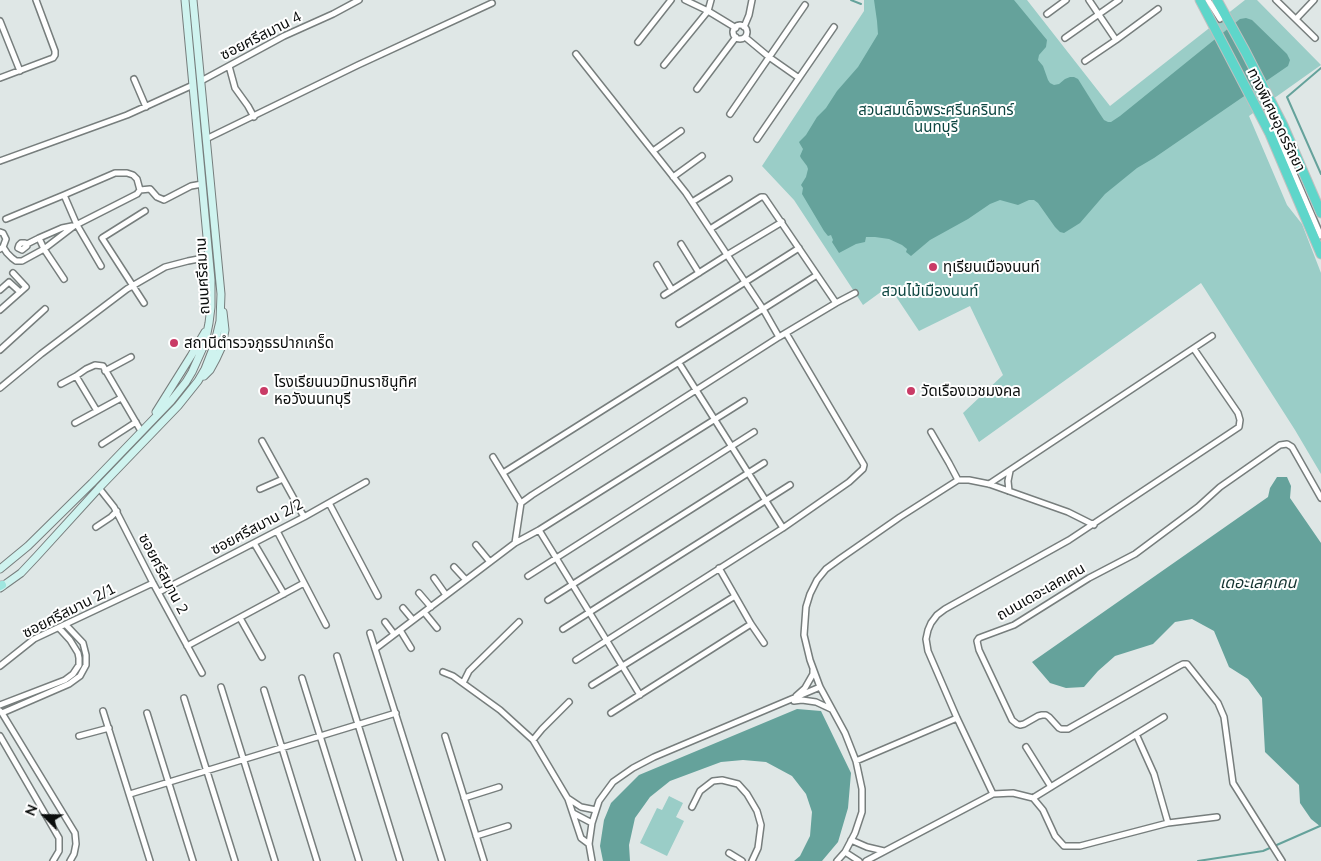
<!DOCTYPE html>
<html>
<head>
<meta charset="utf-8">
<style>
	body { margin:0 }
	#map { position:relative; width:1321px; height:861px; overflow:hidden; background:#dfe7e6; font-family:Mulish,sans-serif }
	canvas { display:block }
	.north { position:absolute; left:20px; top:791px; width:50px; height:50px; -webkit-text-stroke:4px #fff; paint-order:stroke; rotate:293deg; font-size:14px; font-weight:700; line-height:20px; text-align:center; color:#0b0e0d }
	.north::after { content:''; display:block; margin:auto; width:18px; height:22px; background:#0b0e0d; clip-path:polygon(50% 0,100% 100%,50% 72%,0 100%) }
</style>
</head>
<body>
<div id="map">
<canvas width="1321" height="861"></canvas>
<div class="north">N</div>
</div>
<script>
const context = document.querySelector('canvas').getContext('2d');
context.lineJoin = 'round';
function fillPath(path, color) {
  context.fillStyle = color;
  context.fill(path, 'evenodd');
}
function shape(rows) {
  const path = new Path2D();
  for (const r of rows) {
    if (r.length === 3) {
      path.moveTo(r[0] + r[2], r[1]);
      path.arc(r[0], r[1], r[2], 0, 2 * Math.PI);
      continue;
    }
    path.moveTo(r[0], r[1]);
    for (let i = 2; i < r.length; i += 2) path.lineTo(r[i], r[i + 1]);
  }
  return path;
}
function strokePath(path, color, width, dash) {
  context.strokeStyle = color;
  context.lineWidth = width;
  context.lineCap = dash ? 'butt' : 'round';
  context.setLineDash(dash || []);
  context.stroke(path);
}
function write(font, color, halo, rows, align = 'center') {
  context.font = font + ' Mulish,"Noto Sans Thai",sans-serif';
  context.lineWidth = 4;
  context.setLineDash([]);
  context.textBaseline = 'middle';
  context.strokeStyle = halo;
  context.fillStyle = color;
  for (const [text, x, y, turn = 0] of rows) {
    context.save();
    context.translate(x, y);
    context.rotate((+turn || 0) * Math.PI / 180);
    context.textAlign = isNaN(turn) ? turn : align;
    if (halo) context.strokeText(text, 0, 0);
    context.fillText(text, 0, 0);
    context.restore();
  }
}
const green = shape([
	[864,0,1027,0,1110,106,1245,0,1257,0,1321,65,1249,116,1287,205,1302,224,1321,273,1321,474,1295,430,1201,283,979,442,963,413,1003,375,970,306,919,331,889,286,863,305,794,200,762,166,864,11],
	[669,796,683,803,676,817,684,821,667,856,640,843,657,808,662,810]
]);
const water = shape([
	[874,0,1014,0,1047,40,1046,47,1039,55,1038,60,1043,66,1048,80,1050,83,1054,85,1059,84,1065,79,1070,77,1074,77,1078,79,1098,111,1104,120,1108,122,1111,122,1120,116,1240,19,1246,18,1252,20,1287,54,1290,60,1288,66,1154,158,1137,168,1105,194,1080,223,1064,233,1060,232,1055,227,1038,203,1034,200,1029,200,1018,205,1000,200,990,204,968,219,930,240,911,256,906,252,907,249,902,245,889,239,875,237,866,237,865,242,856,244,839,253,832,242,833,240,831,235,828,236,824,231,802,194,803,188,801,185,806,177,808,169,807,166,801,158,800,156,803,149,800,144,799,142,806,135,817,117,826,108,837,91,858,67,875,39,878,34,877,21],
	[1277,477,1287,477,1291,486,1290,498,1321,543,1321,827,1311,819,1300,803,1299,785,1265,752,1262,698,1248,679,1229,667,1214,631,1192,619,1175,622,1153,644,1115,656,1098,671,1084,687,1066,688,1050,683,1032,662,1268,497,1270,488],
	[797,709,821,711,851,773,848,808,838,842,822,861,794,861,800,856,810,836,812,812,806,794,792,776,766,762,743,760,721,762,670,781,650,797,635,818,629,845,630,861,603,861,600,846,604,820,611,803,639,775]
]);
const stream = shape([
	[851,0,861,4],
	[1321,68,1287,97,1321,174],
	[1198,861,1263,851,1320,826]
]);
const street = shape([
	[685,0,708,11,736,28],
	[1089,0,1116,40,1158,9],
	[1208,0,1220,19],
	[1276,0,1315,38],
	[1047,14,1066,0],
	[1296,19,1314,0],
	[0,21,20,71],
	[740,32,7],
	[744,27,749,15,752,0],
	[745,37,769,57,799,78],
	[1065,38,1119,0],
	[638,42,671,0],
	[576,54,686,193,763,309,779,337],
	[1085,61,1116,40],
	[664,65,708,11,711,0],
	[229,66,235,88,248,106,254,117],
	[0,78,53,58,55,55,55,51,36,0],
	[134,79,146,107],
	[201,81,284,36,333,14,359,0],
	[697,89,736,37],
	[1267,111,1321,236],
	[730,114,805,5],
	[206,139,358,65,492,3],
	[757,139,834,27],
	[653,151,681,131],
	[0,161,127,115,193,85],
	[673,177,702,156],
	[64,195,77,225,101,266],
	[692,202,729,179],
	[6,219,64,195,115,173,127,173,133,175,137,179,140,190],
	[710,229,761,197,764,197,836,303],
	[0,232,3,233,6,239,3,247,0,249],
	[39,238,44,249,64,279],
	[27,244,25,243,21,243,19,245,18,248,22,250,27,246,27,244,39,238,62,228,72,226],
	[681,244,699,273],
	[3,247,7,253,12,258,16,261,22,261,44,249,74,226,137,194,140,190,150,189,157,197,164,200,191,186,202,184],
	[657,265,672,290],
	[0,290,9,282,20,292],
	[664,295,727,255,782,222],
	[144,303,102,238,145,211],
	[0,310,26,287,13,273],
	[679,324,799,248],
	[1194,349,1238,413,1240,420,1239,427,1069,540,945,609,937,615,931,623,928,630,926,639,928,651,957,718,993,794,1013,793,1033,798,1043,810,1055,836,1064,846,1080,846,1168,823,1217,817],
	[0,350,45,309],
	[679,363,783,528],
	[105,371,131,357],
	[61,384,76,376],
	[0,388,41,354,127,289,165,267,188,261,209,257],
	[97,411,76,376,86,369,95,365,103,366,141,431],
	[75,423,121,398],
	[931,432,949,463,958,480],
	[262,441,304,517],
	[102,444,136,422],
	[493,457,521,503],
	[503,473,817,275],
	[989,484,1212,336],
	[99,488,114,507,153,583,202,673],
	[260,489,283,479],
	[1009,491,1008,481,1010,471],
	[329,503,378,596],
	[96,527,111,517,117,511],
	[539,530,640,695],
	[277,531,326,625],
	[254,543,284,594],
	[515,543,521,503,532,495,779,337,836,303,855,293],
	[476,545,490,562],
	[454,567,466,580],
	[719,568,751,624,764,643],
	[528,576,754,432],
	[434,578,446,595],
	[159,592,304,517,366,482],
	[419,593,431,607],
	[548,600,764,463],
	[403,608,413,620],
	[424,612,437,628],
	[240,618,262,657],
	[385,622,394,634],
	[563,629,790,485],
	[400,630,411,648],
	[370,633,442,861],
	[187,646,304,583],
	[375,649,515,543,539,530,744,401],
	[337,656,400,861],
	[576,660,783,528,849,482,863,469,864,465,786,333],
	[0,666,34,639,153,583],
	[443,672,453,676,500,710,533,740,568,799,581,838,589,844],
	[302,678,359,861],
	[463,683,469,671,519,622],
	[592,685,735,596],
	[221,687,275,861],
	[264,690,317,861],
	[796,696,805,688,813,674,813,670],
	[184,698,235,861],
	[794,701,802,700,816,702,831,709],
	[0,705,65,680,73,674,79,665,79,658,78,653,70,640,59,628],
	[0,711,2,713,75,833,76,844,74,854,70,861],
	[103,711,150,861],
	[2,713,69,684,80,676,86,665,86,655,83,643,66,625],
	[147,713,193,861],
	[611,713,751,624],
	[1136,734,1154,774,1168,823],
	[0,736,59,838,59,851,53,861],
	[79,736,109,728],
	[445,736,484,861],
	[533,740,542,729,569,702],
	[1026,747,1051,787],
	[856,761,957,718],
	[130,794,396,713],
	[464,798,499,787],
	[1033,798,1164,717],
	[569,799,581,807,596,810],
	[692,807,700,791,713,781,722,780,738,784,747,794,757,811,761,825,758,848,752,861],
	[573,813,592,823],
	[476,836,508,826],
	[851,840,867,847,884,851],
	[845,852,859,861],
	[729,853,742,861],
	[592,861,589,844,592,823,599,801,613,782,633,768,654,757,820,687],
	[837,861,845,852,855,833,862,812,862,789,856,761,845,733,820,687,810,660,804,635,806,607,810,594,817,580,826,569,841,558,900,517,958,480,969,480,989,484,1068,512,1094,525],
	[866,861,993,794],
	[1282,861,1233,783,1224,717,1218,703,1187,664,1183,664,1179,666,1068,729,1061,729,1059,728,1049,717,1046,715,1042,715,1038,716,1024,724,1020,725,1017,724,1012,720,979,650,977,641,979,638,1014,625,1089,578,1135,554,1198,507,1220,487,1280,445,1287,444,1292,447,1321,498]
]);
const secondary = shape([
	[204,376,210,370,216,359,222,346,225,330,223,312],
	[156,412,191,356,205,332],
	[0,569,28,546,92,483,171,401,186,382,192,372,205,343,209,323,211,307,211,280,185,0],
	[0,588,21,573,37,556,99,488,178,406,198,381,205,369,214,346,220,321,221,294,193,0]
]);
const primary = shape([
	[0,586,2,585]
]);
const highway = shape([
	[1200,0,1270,134,1321,254],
	[1217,0,1245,51,1283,125,1321,213]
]);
const markers = [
	[933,267,5,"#c93b66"],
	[174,343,5,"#c93b66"],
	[264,391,5,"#c93b66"],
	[911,391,5,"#c93b66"]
];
const streetNames = [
	["ซอยศรีสมาน 4",261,36,-27],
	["ทางพิเศษอุดรรัถยา",1276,120,64],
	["ถนนศรีสมาน",203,276,-93],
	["ซอยศรีสมาน 2/2",257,527,-28],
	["ซอยศรีสมาน 2",163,574,62],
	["ถนนเดอะเลคเคน",1041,592,-30],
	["ซอยศรีสมาน 2/1",69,611,-27]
];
const parkNames = [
	["สวนสมเด็จพระศรีนครินทร์",936,110],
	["นนทบุรี",936,127],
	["สวนไม้เมืองนนท์",930,291]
];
const poiNames = [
	["ทุเรียนเมืองนนท์",943,267],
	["สถานีตำรวจภูธรปากเกร็ด",184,343],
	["โรงเรียนนวมิทนราชินูทิศ",274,382],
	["หอวังนนทบุรี",274,399],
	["วัดเรืองเวชมงคล",921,391]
];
const waterNames = [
	["เดอะเลคเคน",1258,583]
];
fillPath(green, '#9acdc7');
fillPath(water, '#65a29b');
strokePath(stream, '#65a29b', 2);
strokePath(street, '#777e7d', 8);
strokePath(secondary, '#777e7d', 9);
strokePath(primary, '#c0c0c0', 10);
strokePath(highway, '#c0c0c0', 11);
strokePath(street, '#fff', 5);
strokePath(secondary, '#cff3ef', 7);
strokePath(primary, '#9ee6df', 8);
strokePath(highway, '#5ed6ca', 9);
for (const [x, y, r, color] of markers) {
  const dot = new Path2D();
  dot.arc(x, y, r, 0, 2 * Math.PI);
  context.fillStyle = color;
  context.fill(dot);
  strokePath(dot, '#fff', 2);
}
write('15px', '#0b0e0d', '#fff', streetNames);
write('15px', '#0d4641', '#fff', parkNames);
write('15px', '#0b0e0d', '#fff', poiNames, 'left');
write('italic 16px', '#153431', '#fff', waterNames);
</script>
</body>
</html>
